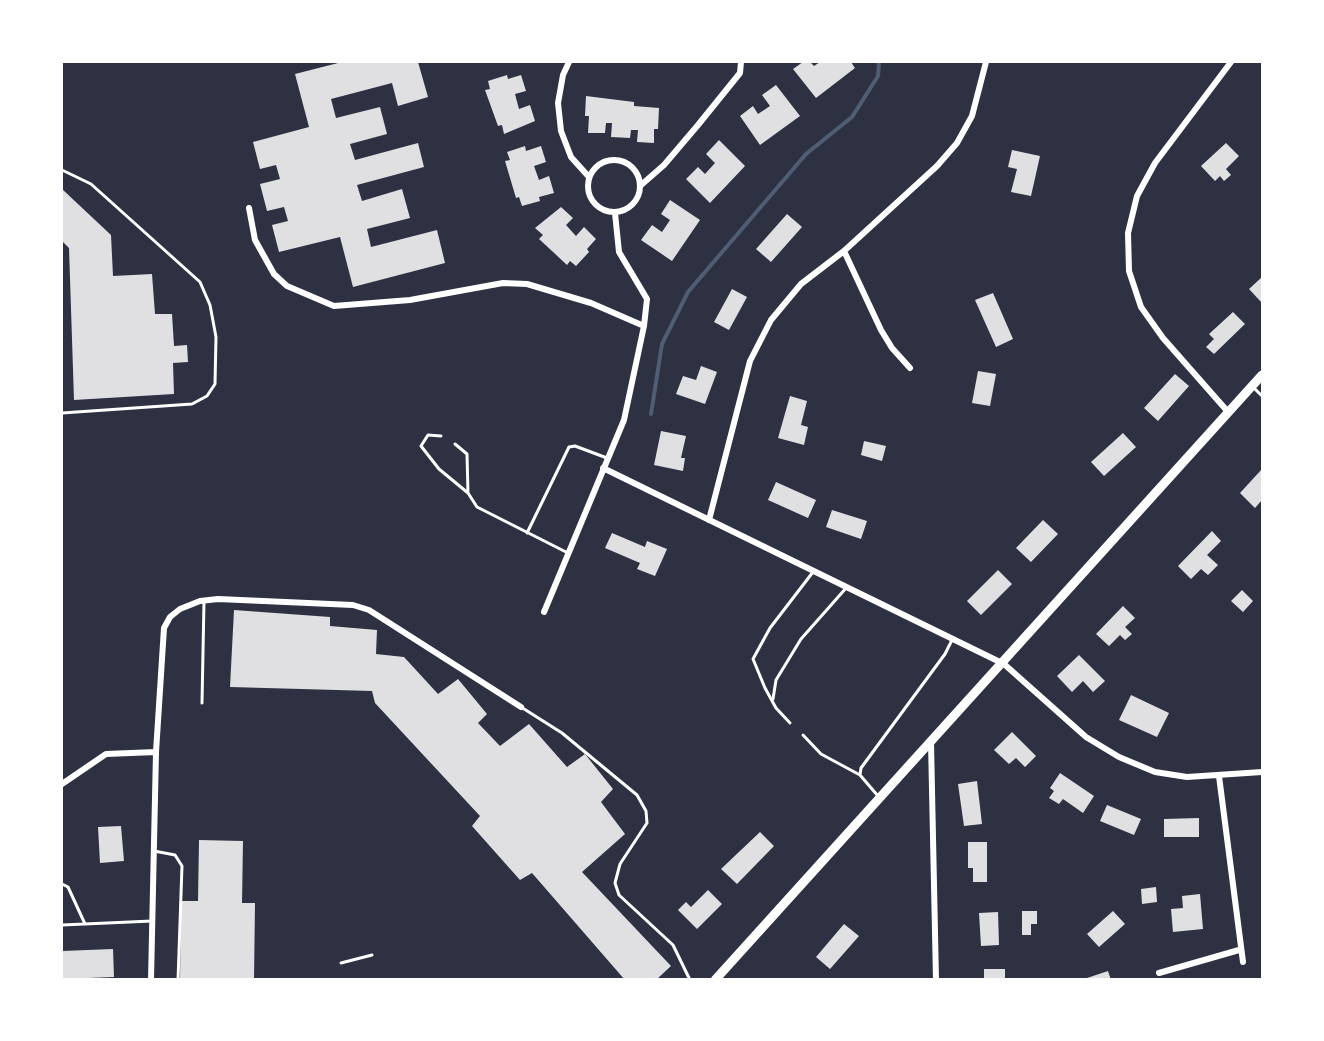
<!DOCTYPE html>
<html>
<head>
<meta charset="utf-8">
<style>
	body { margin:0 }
	#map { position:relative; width:1324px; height:1041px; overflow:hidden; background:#2d3142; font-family:"DM Sans",sans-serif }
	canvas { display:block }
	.frame { position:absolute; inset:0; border:63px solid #fff; pointer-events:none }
</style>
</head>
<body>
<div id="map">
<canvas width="1324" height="1041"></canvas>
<div class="frame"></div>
</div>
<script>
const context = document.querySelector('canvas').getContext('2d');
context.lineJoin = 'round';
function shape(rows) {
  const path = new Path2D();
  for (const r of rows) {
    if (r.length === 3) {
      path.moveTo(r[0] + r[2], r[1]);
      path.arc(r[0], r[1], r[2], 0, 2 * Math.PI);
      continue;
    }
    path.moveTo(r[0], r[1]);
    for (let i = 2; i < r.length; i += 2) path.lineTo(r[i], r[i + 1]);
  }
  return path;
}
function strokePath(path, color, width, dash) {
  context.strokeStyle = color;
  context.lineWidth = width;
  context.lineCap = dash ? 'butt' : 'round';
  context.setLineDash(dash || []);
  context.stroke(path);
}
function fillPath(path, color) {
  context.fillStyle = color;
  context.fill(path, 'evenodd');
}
const stream = shape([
	[651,414,662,344,688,292,806,154,852,117,878,76,879,62]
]);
const building = shape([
	[342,62,418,62,428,97,398,106,392,83,331,99,336,118,380,107,387,134,350,144,355,160,418,143,424,167,357,185,362,201,402,189,410,218,367,229,371,247,437,230,445,263,353,287,340,237,279,252,272,225,288,221,284,207,267,211,260,184,280,179,276,165,260,169,253,142,309,127,295,74],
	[803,62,810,62,814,66,820,62,851,62,855,68,816,98,793,69],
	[507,75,508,79,521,75,526,91,515,94,519,109,530,105,535,121,504,134,502,125,498,126,485,90,490,89,488,81],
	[776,85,800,116,760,145,740,116,753,106,758,114,770,106,762,95],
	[586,96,634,102,634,106,659,108,658,129,654,129,654,143,637,142,638,130,631,130,630,138,611,137,612,123,606,123,605,133,588,133,589,116,585,116],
	[719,140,745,166,710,203,686,179,698,167,705,174,715,163,706,154],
	[1226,143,1239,156,1226,169,1231,175,1224,181,1220,176,1215,181,1201,166],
	[525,146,526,151,541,146,546,162,534,166,539,180,549,176,554,193,539,197,540,201,522,206,519,197,516,198,505,161,510,160,507,152],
	[1012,150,1040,156,1031,196,1011,192,1017,169,1008,167],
	[62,189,111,235,113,276,152,274,155,314,172,314,174,346,187,345,188,362,173,363,174,394,74,400,69,248,62,241],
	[670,200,700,220,672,261,641,240,652,225,662,232,670,220,661,214],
	[561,207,573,218,566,225,576,236,584,227,596,239,587,249,589,252,576,266,570,261,567,265,552,251,539,239,543,235,535,228],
	[787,214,802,227,771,262,756,249],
	[1262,277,1262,303,1249,289],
	[732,289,747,297,729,330,714,322],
	[993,293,1013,339,996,347,975,300],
	[1233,312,1245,324,1214,354,1206,347,1214,339,1209,334],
	[701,366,717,372,705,404,676,394,683,376,696,380],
	[978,371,996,374,990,406,972,403],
	[1175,374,1189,386,1158,421,1144,408],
	[790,396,807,401,801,425,808,427,804,445,778,438],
	[661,431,686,436,681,458,685,458,683,471,654,465],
	[1123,433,1136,447,1104,476,1091,462],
	[864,441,886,446,882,461,861,455],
	[1262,469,1262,500,1255,508,1240,493],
	[776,482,816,500,808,518,768,500],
	[832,510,867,521,861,539,826,527],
	[1043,520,1058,534,1031,562,1016,548],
	[1212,531,1221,541,1207,555,1218,565,1208,575,1201,569,1191,579,1178,566],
	[612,533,645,547,647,541,667,549,655,576,637,569,640,563,605,548],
	[998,570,1012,584,981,615,967,601],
	[1242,590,1253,601,1243,612,1231,601],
	[1123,606,1135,618,1125,627,1132,634,1125,640,1120,635,1109,646,1096,634],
	[234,610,330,617,330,626,377,630,376,654,404,657,438,694,458,679,487,714,478,723,500,746,529,724,567,767,585,754,613,789,601,802,625,834,582,872,671,966,656,980,625,980,532,873,520,880,472,826,480,816,375,703,372,691,230,687],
	[1079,655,1105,681,1093,692,1083,681,1072,692,1057,676],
	[1131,695,1169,713,1157,737,1119,720],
	[1012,732,1036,756,1025,767,1016,758,1009,764,994,750],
	[1060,773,1094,796,1083,813,1063,799,1059,804,1049,798,1054,791,1050,788],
	[977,781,982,824,964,826,958,784],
	[1107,805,1141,819,1134,835,1100,821],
	[1199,818,1199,837,1164,837,1164,819],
	[121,826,124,861,100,863,98,827],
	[760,832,774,846,737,884,721,869],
	[199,840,243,841,242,903,255,903,254,980,180,980,181,901,198,901],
	[968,842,987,842,987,882,973,882,973,868,968,868],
	[1156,887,1157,902,1142,904,1141,889],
	[708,890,722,904,697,929,678,910,686,902,691,907],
	[1200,894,1203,929,1173,932,1171,909,1183,908,1182,896],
	[1022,911,1037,911,1037,924,1031,924,1031,935,1022,935],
	[1113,911,1125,924,1099,947,1087,934],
	[998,912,999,945,981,946,979,913],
	[844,924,859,936,830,969,816,957],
	[113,949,114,977,62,979,62,951],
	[984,969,1005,969,1005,980,984,980],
	[1108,971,1111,980,1084,980,1084,979]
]);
const service = shape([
	[62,170,91,184,200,282,210,305,216,337,215,384,207,396,192,404,62,413],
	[1253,387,1262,396],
	[441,436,428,435,421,446,439,469,468,493],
	[455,444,467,454,468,493,477,507,568,553],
	[527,533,569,447,575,446,607,458],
	[773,699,776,680,801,639,847,587],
	[202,703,204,601],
	[521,707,562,733,637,795,646,811,647,823,620,864,615,883,619,895,673,945,690,980],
	[790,723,776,708,765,688,753,659,770,628,813,572],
	[803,735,821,754,860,775],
	[878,796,860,775,861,768,945,654,952,640],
	[154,851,175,855,182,866,178,980],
	[62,884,68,887,85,924],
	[62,925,152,921],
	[341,963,372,955]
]);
const minor = shape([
	[569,62,563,75,558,103,561,131,571,157,589,177],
	[614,186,26],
	[640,186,664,165,698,125,740,73,741,62],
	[249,208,255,240,274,274,287,286,334,306,410,300,503,283,527,284,591,303,644,326,624,420,544,612],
	[615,213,619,252,647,299,644,326],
	[844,251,881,330,892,348,910,368],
	[1229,413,1163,338,1141,307,1129,271,1128,233,1137,196,1155,163,1231,62],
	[603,468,1004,664,1086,737,1119,757,1155,772,1187,777,1262,772],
	[709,520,750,361,771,320,801,284,844,251,937,166,957,143,972,116,986,62],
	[931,742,936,980],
	[1219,776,1243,962],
	[62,784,106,754,156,752],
	[1159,973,1239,950],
	[151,980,156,752,164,628,170,617,180,609,200,601,218,599,353,605,369,610,521,707]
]);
const secondary = shape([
	[715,980,1262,375]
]);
strokePath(stream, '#4f5d75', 4);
fillPath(building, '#e0e0e3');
strokePath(service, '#fff', 3);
strokePath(minor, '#fff', 6);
strokePath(secondary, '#fff', 9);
</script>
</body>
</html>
